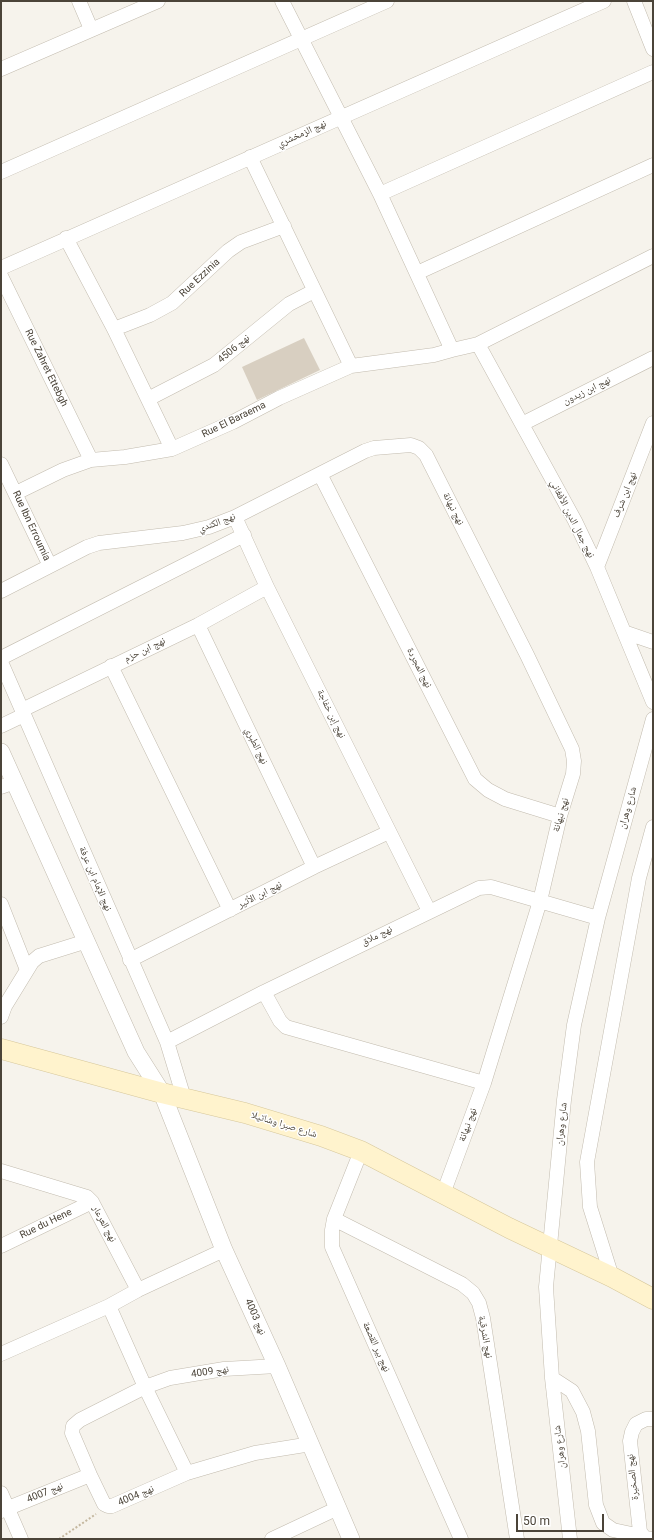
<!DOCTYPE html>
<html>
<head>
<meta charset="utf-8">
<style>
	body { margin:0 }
	#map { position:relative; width:654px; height:1540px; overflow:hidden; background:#f6f3ec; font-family:Roboto,sans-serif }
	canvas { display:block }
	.frame { position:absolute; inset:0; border:2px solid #4b4439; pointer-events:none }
	.scale { position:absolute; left:516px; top:1514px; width:88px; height:18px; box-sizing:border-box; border:2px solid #4b4439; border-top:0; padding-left:5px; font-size:12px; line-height:14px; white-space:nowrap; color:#4b4439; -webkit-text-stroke:3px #fff; paint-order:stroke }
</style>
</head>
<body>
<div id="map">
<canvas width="654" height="1540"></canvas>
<div class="frame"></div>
<div class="scale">50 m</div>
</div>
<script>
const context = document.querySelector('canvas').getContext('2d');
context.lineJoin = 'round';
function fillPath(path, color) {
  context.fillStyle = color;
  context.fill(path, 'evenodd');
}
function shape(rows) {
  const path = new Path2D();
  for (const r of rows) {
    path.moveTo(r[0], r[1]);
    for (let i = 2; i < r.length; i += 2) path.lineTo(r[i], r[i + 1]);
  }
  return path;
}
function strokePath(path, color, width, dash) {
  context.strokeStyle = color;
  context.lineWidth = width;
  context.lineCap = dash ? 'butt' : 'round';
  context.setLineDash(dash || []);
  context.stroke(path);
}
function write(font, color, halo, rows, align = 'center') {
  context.font = font + ' Roboto,"Noto Naskh Arabic",sans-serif';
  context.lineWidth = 3;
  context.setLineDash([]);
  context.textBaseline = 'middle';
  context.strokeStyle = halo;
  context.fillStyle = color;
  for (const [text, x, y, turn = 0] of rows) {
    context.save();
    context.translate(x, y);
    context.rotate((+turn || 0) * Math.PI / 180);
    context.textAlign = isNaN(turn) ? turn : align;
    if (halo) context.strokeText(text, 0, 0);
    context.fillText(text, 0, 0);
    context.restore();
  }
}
const building = shape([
	[304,338,320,370,257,400,242,367]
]);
const path = shape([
	[59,1539,96,1514]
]);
const minor = shape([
	[79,1,91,29],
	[282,1,380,194,452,350,478,344,653,256],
	[634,1,653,49],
	[1,69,158,1],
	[250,157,351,366],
	[1,172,387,1],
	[380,194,653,72],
	[66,238,114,329,172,449],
	[1,268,604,1],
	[417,273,653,165],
	[1,276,91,460],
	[114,329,150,315,172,303,228,251,241,242,284,226],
	[478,344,575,521,597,567,653,702],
	[148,399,214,365,289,304,314,291],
	[522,424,653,358],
	[1,464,50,566],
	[320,474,475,779,488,790,505,799,560,816],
	[16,493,63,470,91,460,125,457,172,449,233,422,279,398,351,366,434,355,452,350],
	[235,517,267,587,429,911],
	[597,567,653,423],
	[1,591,87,547,99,543,183,533,209,527,235,517,365,451,374,448,411,445,419,448,426,455,527,655,572,749,574,761,573,774,560,816,540,901,484,1083,443,1194],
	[198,625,314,867],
	[624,632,653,642],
	[1,658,244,535],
	[1,662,167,1042,184,1098],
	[111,666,230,910],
	[22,710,198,625,267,587],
	[1,726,24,715],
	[1,787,15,782],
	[1,904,27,970],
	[130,960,314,867,389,832],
	[264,992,280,1021,286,1027,484,1083],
	[1,1017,5,1006,32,962,39,956,87,941],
	[167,1042,264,992,479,888,491,887,598,918],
	[361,1151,334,1219,332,1230,332,1247,461,1539],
	[1,1171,87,1197,92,1202,138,1290],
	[334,1219,462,1284,473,1293,479,1303,483,1318,517,1539],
	[1,1246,92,1202],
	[612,1277,590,1207,587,1162,639,878,653,827],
	[109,1306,145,1387,187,1473,112,1506,108,1506,104,1504,90,1475,72,1433,73,1426,80,1420,145,1387,170,1378,224,1369,277,1366],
	[1,1354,109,1306,138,1290,224,1250],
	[552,1378,572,1391,583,1412,588,1431,596,1505,603,1523,613,1530,641,1536],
	[653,1419,646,1419,636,1424,632,1432,630,1441,640,1532,645,1538,653,1539],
	[187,1473,255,1453,311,1444],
	[1,1493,21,1539],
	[1,1511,90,1475],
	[272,1539,338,1508],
	[570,1539,552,1378,546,1287,564,1100,574,1025,598,918,653,719]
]);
const tertiary = shape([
	[1,752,136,1052,162,1093,224,1250,277,1366,351,1539]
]);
const secondary = shape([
	[1,1049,162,1093,245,1113,321,1136,361,1151,509,1228,612,1277,653,1299]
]);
const streetNames = [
	["نهج الزمخشري",302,134,-24],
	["Rue Ezzinia",200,278,-43],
	["نهج 4506",234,349,-40],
	["Rue Zahret Ettebgh",46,368,64],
	["نهج ابن زيدون",587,391,-26],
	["Rue El Baraema",234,420,-26],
	["نهج ابن شرف",625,495,-68],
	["نهج نبهانة",453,509,63],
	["نهج جمال الدين الأفغاني",572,519,63],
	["نهج الكندي",217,523,-20],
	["Rue Ibn Erroumia",31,526,65],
	["نهج ابن حزم",145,650,-26],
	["نهج المجردة",419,668,63],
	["نهج إبن خفاجة",331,714,64],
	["نهج الطبري",256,746,64],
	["شارع وهران",628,808,-74],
	["نهج نبهانة",561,815,-74],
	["نهج الإمام ابن عرفة",95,879,67],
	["نهج ابن الأثير",260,895,-27],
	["نهج ملاق",377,936,-26],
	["شارع وهران",562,1124,-84],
	["شارع صبرا وشاتيلا",284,1125,17],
	["نهج نبهانة",468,1125,-70],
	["Rue du Hene",46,1224,-26],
	["نهج العرعار",104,1224,62],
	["نهج 4003",255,1317,66],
	["نهج الشرقية",485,1337,80],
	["نهج بير القصعة",376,1347,66],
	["نهج 4009",210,1372,-8],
	["شارع وهران",560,1447,-97],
	["نهج الصخيرة",633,1477,-96],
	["نهج 4007",45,1493,-22],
	["نهج 4004",136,1496,-23]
];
fillPath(building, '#d8cfc1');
strokePath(minor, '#c2bbae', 15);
strokePath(tertiary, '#c2bbae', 18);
strokePath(secondary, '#d6c79b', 21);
strokePath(path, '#c4b79f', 2, [2, 2]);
strokePath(minor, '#fff', 14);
strokePath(tertiary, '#fff', 17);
strokePath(secondary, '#fff3cd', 20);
write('10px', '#4b4439', '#fff', streetNames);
</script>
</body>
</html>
